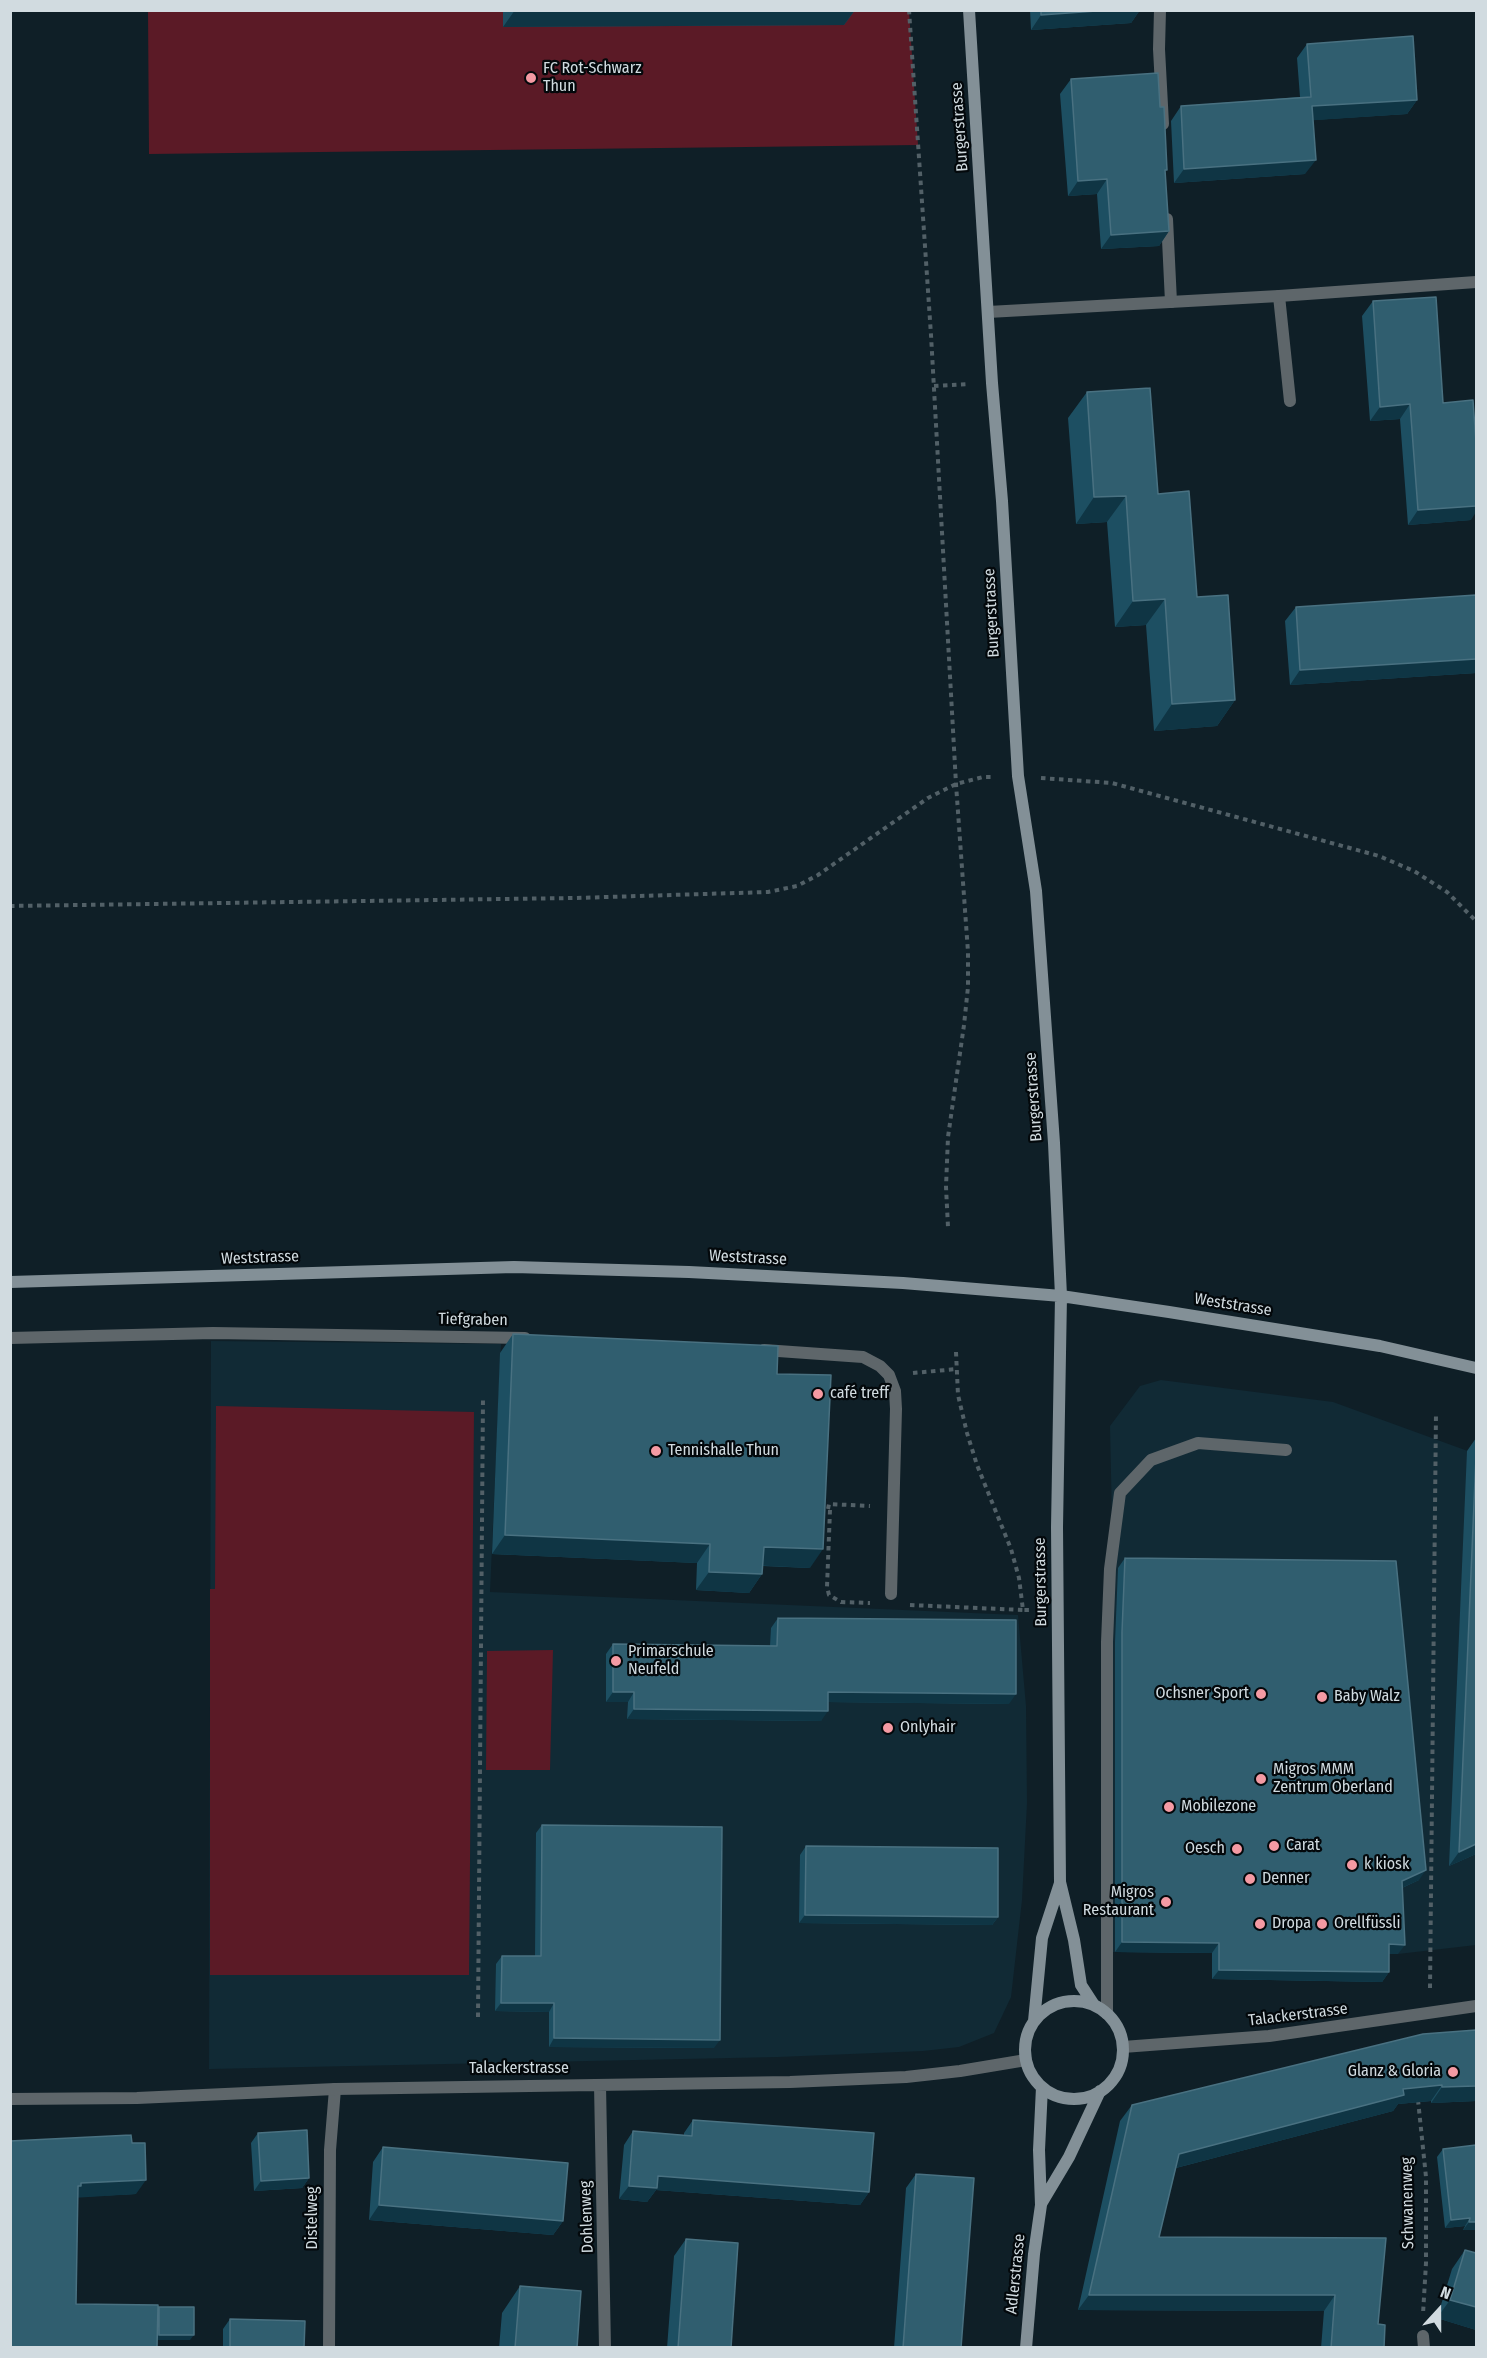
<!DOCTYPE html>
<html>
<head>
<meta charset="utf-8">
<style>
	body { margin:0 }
	#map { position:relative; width:1487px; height:2358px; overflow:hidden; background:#0f1f27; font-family:"Fira Sans Condensed",sans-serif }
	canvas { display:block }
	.frame { position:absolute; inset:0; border:12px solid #d1dbe0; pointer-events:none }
	.north { position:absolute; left:1409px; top:2280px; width:60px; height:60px; -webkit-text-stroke:4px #03080b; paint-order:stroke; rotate:21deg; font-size:16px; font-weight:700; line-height:24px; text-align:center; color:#d1dbe0 }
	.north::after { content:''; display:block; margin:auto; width:21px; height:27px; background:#d1dbe0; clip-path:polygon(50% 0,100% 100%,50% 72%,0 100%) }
</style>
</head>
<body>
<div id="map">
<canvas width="1487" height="2358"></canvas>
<div class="frame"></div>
<div class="north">N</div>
</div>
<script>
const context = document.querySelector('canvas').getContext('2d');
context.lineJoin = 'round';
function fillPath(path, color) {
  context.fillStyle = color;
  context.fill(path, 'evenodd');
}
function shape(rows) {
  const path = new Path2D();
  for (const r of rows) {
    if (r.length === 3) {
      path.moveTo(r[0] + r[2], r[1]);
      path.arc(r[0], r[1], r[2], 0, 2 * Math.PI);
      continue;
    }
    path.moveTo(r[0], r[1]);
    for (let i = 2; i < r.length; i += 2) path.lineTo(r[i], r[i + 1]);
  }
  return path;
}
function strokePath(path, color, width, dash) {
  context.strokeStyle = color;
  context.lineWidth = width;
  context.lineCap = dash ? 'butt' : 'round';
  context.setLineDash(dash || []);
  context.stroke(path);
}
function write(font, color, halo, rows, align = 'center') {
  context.font = font + ' "Fira Sans Condensed",sans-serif';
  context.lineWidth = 4.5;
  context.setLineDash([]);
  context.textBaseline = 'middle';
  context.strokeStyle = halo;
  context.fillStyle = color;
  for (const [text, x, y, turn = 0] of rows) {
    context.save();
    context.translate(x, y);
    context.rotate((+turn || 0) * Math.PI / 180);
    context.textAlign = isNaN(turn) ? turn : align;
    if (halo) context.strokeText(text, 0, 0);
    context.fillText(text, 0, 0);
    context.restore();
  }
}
const built = shape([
	[211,1341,501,1344,490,1592,1018,1615,1026,1706,1027,1803,1022,1900,1011,1997,994,2033,959,2047,923,2051,778,2057,209,2069],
	[1161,1380,1333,1402,1476,1454,1476,1945,1398,1954,1110,1952,1113,1568,1110,1426,1140,1386]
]);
const green = shape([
	[148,11,909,11,918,145,149,154],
	[216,1406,474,1412,469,1975,210,1975,210,1589,215,1589],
	[553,1650,550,1770,486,1770,487,1651]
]);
const path = shape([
	[909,10,931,335,956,784,968,952,968,987,964,1025,948,1137,946,1187,948,1227],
	[934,386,969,384],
	[1041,778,1112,783,1379,856,1414,871,1447,892,1476,921],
	[10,906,575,898,768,892,797,886,818,875,928,798,956,784,983,777,995,777],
	[956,1352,958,1395,967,1433,977,1465,1011,1549,1019,1578,1023,1610,1033,1610],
	[913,1373,957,1369],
	[828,1509,829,1504,870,1506],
	[830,1510,827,1587,829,1595,841,1602,870,1603],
	[910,1605,1023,1610],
	[1430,1988,1436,1412],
	[478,2017,483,1398],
	[1418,2100,1426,2177,1426,2263,1423,2314]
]);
const lane = shape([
	[1160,10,1159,49,1163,124],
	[1167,219,1171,302],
	[1279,296,1290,401],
	[10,1338,213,1333,525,1338],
	[764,1350,863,1357,880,1366,889,1375,895,1391,896,1409,891,1594],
	[1107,2014,1107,1642,1110,1569,1120,1493,1151,1460,1198,1443,1286,1450],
	[329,2348,330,2150,335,2089]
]);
const street = shape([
	[988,312,1279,296,1476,282],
	[1123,2047,1269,2036,1476,2006],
	[600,2085,605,2348],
	[10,2099,137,2098,335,2089,790,2082,906,2077,960,2071,1026,2060],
	[1423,2336,1424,2348]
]);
const secondary = shape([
	[969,10,992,383,1002,501,1018,776,1036,891,1054,1143,1061,1296,1057,1527,1060,1882,1074,1940,1081,1985,1094,2005],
	[10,1282,514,1267,689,1272,903,1283,1061,1296,1169,1312,1380,1346,1476,1368],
	[1074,2050,49],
	[1034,2021,1042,1938,1060,1883],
	[1041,2204,1069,2157,1100,2091],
	[1026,2348,1034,2254,1041,2205,1039,2150,1042,2087]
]);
const wall = shape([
	[503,10,855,10,844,25,503,27],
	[1030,10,1140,10,1131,23,1031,30],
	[1307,44,1417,100,1407,114,1313,120,1305,174,1174,183,1171,121,1181,106,1300,97,1297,58],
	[1071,79,1165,173,1169,231,1159,246,1101,249,1097,194,1068,196,1060,94],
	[1373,301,1443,403,1471,520,1408,525,1400,419,1370,421,1362,316],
	[1087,392,1158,494,1235,700,1217,726,1154,731,1146,625,1115,627,1107,522,1076,524,1068,418],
	[1476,595,1476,673,1290,685,1285,621,1296,607],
	[513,1334,810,1568,763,1566,762,1574,749,1593,696,1590,697,1563,492,1554,500,1353],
	[1476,1438,1476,1854,1449,1866,1467,1451],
	[1125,1558,1419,1880,1402,1888,1398,1954,1389,1954,1389,1972,1382,1982,1212,1979,1212,1953,1115,1952,1115,1642,1118,1568],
	[778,1618,1009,1704,828,1702,821,1721,627,1719,628,1702,606,1702,606,1654,613,1644,770,1646,771,1628],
	[542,1825,714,2048,549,2047,549,2012,495,2011,496,1964,502,1956,535,1956,536,1833],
	[806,1846,998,1917,992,1925,799,1923,800,1855],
	[1423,2034,1476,2101,1431,2103,1431,2101,1398,2104,1393,2111,1176,2168,1159,2237,1386,2238,1378,2324,1384,2348,1321,2348,1324,2311,1078,2310,1120,2121,1132,2105],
	[693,2120,869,2192,860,2205,656,2190,647,2202,619,2199,624,2145,633,2131,684,2135,684,2133],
	[258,2133,309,2178,302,2188,254,2191,251,2143],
	[10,2141,136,2194,78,2197,76,2304,158,2309,159,2307,190,2340,157,2340,10,2348],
	[1476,2145,1476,2230,1463,2230,1465,2226,1445,2228,1437,2157,1443,2149],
	[383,2147,563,2221,553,2235,369,2220,373,2162],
	[916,2174,961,2348,894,2348,906,2188],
	[686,2239,731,2348,667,2348,674,2256],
	[1465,2250,1476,2330,1437,2318,1452,2269],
	[520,2286,577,2348,499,2348,502,2313],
	[230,2319,304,2348,223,2348,223,2329]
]);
const shadedWall = shape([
	[515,10,855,10,844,25,503,27],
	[1110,10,1140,10,1131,23,1031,30,1041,15],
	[1417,100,1407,114,1302,121,1312,106],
	[1316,160,1305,174,1174,183,1184,169],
	[1107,179,1097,194,1068,196,1078,181],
	[1169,231,1159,246,1101,249,1111,235],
	[1410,404,1400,419,1370,421,1380,407],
	[1126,496,1107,522,1076,524,1094,497],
	[1476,506,1476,512,1471,520,1408,525,1418,510],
	[1165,599,1146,625,1115,627,1133,601],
	[1476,659,1476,673,1290,685,1300,670],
	[1235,700,1217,726,1154,731,1172,704],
	[505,1535,710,1544,697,1563,492,1554],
	[764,1547,823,1549,810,1568,751,1565],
	[709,1572,762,1574,749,1593,696,1590],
	[613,1692,634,1692,628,1702,606,1702],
	[828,1692,1016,1694,1009,1704,821,1702],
	[634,1709,828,1711,821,1721,627,1719],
	[1476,1844,1476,1854,1449,1866,1459,1852],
	[1426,1870,1419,1880,1395,1891,1402,1881],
	[805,1915,998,1917,992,1925,799,1923],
	[1122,1942,1219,1943,1212,1953,1115,1952],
	[1389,1944,1405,1945,1398,1954,1382,1954],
	[1219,1970,1389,1972,1382,1982,1212,1979],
	[501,2003,554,2003,549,2012,495,2011],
	[554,2038,720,2040,714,2048,549,2047],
	[1442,2085,1431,2101,1398,2104,1393,2111,1168,2170,1179,2154,1403,2089],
	[1476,2086,1476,2101,1431,2103,1442,2087],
	[658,2176,869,2192,860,2205,656,2190,647,2202,619,2199,629,2186],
	[309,2178,302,2188,254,2191,261,2181],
	[146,2180,136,2194,73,2198,81,2183],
	[379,2205,563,2221,553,2235,369,2220],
	[1470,2218,1465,2226,1445,2228,1451,2220],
	[1469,2222,1476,2222,1476,2230,1463,2230],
	[1089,2295,1335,2295,1324,2311,1078,2310],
	[1450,2300,1476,2307,1476,2330,1437,2318],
	[159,2335,194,2335,190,2340,155,2340]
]);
const building = shape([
	[1041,10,1110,10,1041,15,1041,10],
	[1413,36,1417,100,1312,106,1316,160,1184,169,1181,106,1311,97,1307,44,1413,36],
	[1158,73,1160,107,1164,107,1167,170,1165,170,1169,231,1111,235,1107,179,1078,181,1071,79,1158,73],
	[1436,297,1443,403,1473,400,1476,442,1476,506,1418,510,1410,404,1380,407,1373,301,1436,297],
	[1150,388,1158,494,1189,491,1197,597,1228,595,1235,700,1172,704,1165,599,1133,601,1126,496,1094,497,1087,392,1150,388],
	[1476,595,1476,659,1300,670,1296,607,1476,595],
	[513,1334,778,1346,777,1374,831,1375,823,1549,764,1547,762,1574,709,1572,710,1544,505,1535,513,1334],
	[1476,1457,1476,1844,1459,1852,1476,1457],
	[1125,1558,1396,1561,1426,1870,1402,1881,1405,1945,1389,1944,1389,1972,1219,1970,1219,1943,1122,1942,1122,1632,1125,1558],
	[778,1618,1016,1620,1016,1694,828,1692,828,1711,634,1709,634,1692,613,1692,613,1644,777,1646,778,1618],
	[542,1825,722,1827,720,2040,554,2038,554,2003,501,2003,502,1956,541,1956,542,1825],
	[806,1846,998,1848,998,1917,805,1915,806,1846],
	[1476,2030,1476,2086,1442,2087,1442,2085,1403,2089,1404,2095,1179,2154,1159,2237,1386,2238,1378,2324,1385,2325,1384,2348,1331,2348,1335,2295,1089,2295,1132,2105,1423,2034,1476,2030],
	[693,2120,874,2133,869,2192,658,2176,657,2188,629,2186,633,2131,692,2136,693,2120],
	[307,2130,309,2178,261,2181,258,2133,307,2130],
	[131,2135,132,2143,145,2143,146,2180,81,2183,81,2186,78,2186,76,2304,158,2305,157,2348,10,2348,10,2141,131,2135],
	[1476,2145,1476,2222,1469,2222,1470,2218,1451,2220,1443,2149,1476,2145],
	[383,2147,568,2163,563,2221,379,2205,383,2147],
	[916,2174,974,2178,961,2348,903,2348,916,2174],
	[686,2239,738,2243,731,2348,678,2348,686,2239],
	[1465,2250,1476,2253,1476,2307,1450,2300,1465,2250],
	[520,2286,581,2291,577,2348,515,2348,520,2286],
	[159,2307,194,2307,194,2335,159,2335,159,2307],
	[230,2319,305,2321,304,2348,230,2348,230,2319]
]);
const markers = [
	[531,78,6,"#f49aa3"],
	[818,1394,6,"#f49aa3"],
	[656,1451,6,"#f49aa3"],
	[616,1661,6,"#f49aa3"],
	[1261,1694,6,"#f49aa3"],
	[1322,1697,6,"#f49aa3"],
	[888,1728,6,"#f49aa3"],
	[1261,1779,6,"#f49aa3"],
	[1169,1807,6,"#f49aa3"],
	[1274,1846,6,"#f49aa3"],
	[1237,1849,6,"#f49aa3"],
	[1352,1865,6,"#f49aa3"],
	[1250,1879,6,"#f49aa3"],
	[1166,1902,6,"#f49aa3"],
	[1260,1924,6,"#f49aa3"],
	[1322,1924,6,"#f49aa3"],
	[1453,2072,6,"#f49aa3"]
];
const poiNames = [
	["FC Rot-Schwarz",543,69],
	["Thun",543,87],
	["café treff",830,1394],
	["Tennishalle Thun",668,1451],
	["Primarschule",628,1652],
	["Neufeld",628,1670],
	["Ochsner Sport",1249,1694,"right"],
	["Baby Walz",1334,1697],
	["Onlyhair",900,1728],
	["Migros MMM",1273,1770],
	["Zentrum Oberland",1273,1788],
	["Mobilezone",1181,1807],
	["Carat",1286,1846],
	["Oesch",1225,1849,"right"],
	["k kiosk",1364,1865],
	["Denner",1262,1879],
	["Migros",1154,1893,"right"],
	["Restaurant",1154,1911,"right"],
	["Dropa",1272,1924],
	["Orellfüssli",1334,1924],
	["Glanz & Gloria",1441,2072,"right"]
];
const streetNames = [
	["Burgerstrasse",960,127,-94],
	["Burgerstrasse",992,613,-93],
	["Burgerstrasse",1034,1097,-94],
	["Weststrasse",260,1258,-2],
	["Weststrasse",748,1258,3],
	["Weststrasse",1233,1305,9],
	["Tiefgraben",473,1320,1],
	["Burgerstrasse",1041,1582,-91],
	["Talackerstrasse",1298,2015,-7],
	["Talackerstrasse",519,2069],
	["Schwanenweg",1408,2203,-91],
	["Dohlenweg",587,2217,-92],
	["Distelweg",313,2218,-90],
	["Adlerstrasse",1016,2274,-84]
];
fillPath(built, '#112a35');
fillPath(green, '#5b1a26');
strokePath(path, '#526067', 4, [4.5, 4.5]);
strokePath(lane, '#5e666a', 12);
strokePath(street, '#5e666a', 12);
strokePath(secondary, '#839097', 12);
fillPath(wall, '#1d4f62');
fillPath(shadedWall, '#0f3544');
fillPath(building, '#305e6f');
strokePath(building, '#497181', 1.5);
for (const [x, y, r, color] of markers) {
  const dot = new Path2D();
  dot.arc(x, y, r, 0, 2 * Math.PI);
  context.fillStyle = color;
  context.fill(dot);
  strokePath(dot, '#03080b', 2);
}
write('16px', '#d1dbe0', '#03080b', poiNames, 'left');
write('16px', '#d1dbe0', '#03080b', streetNames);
</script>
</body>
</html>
